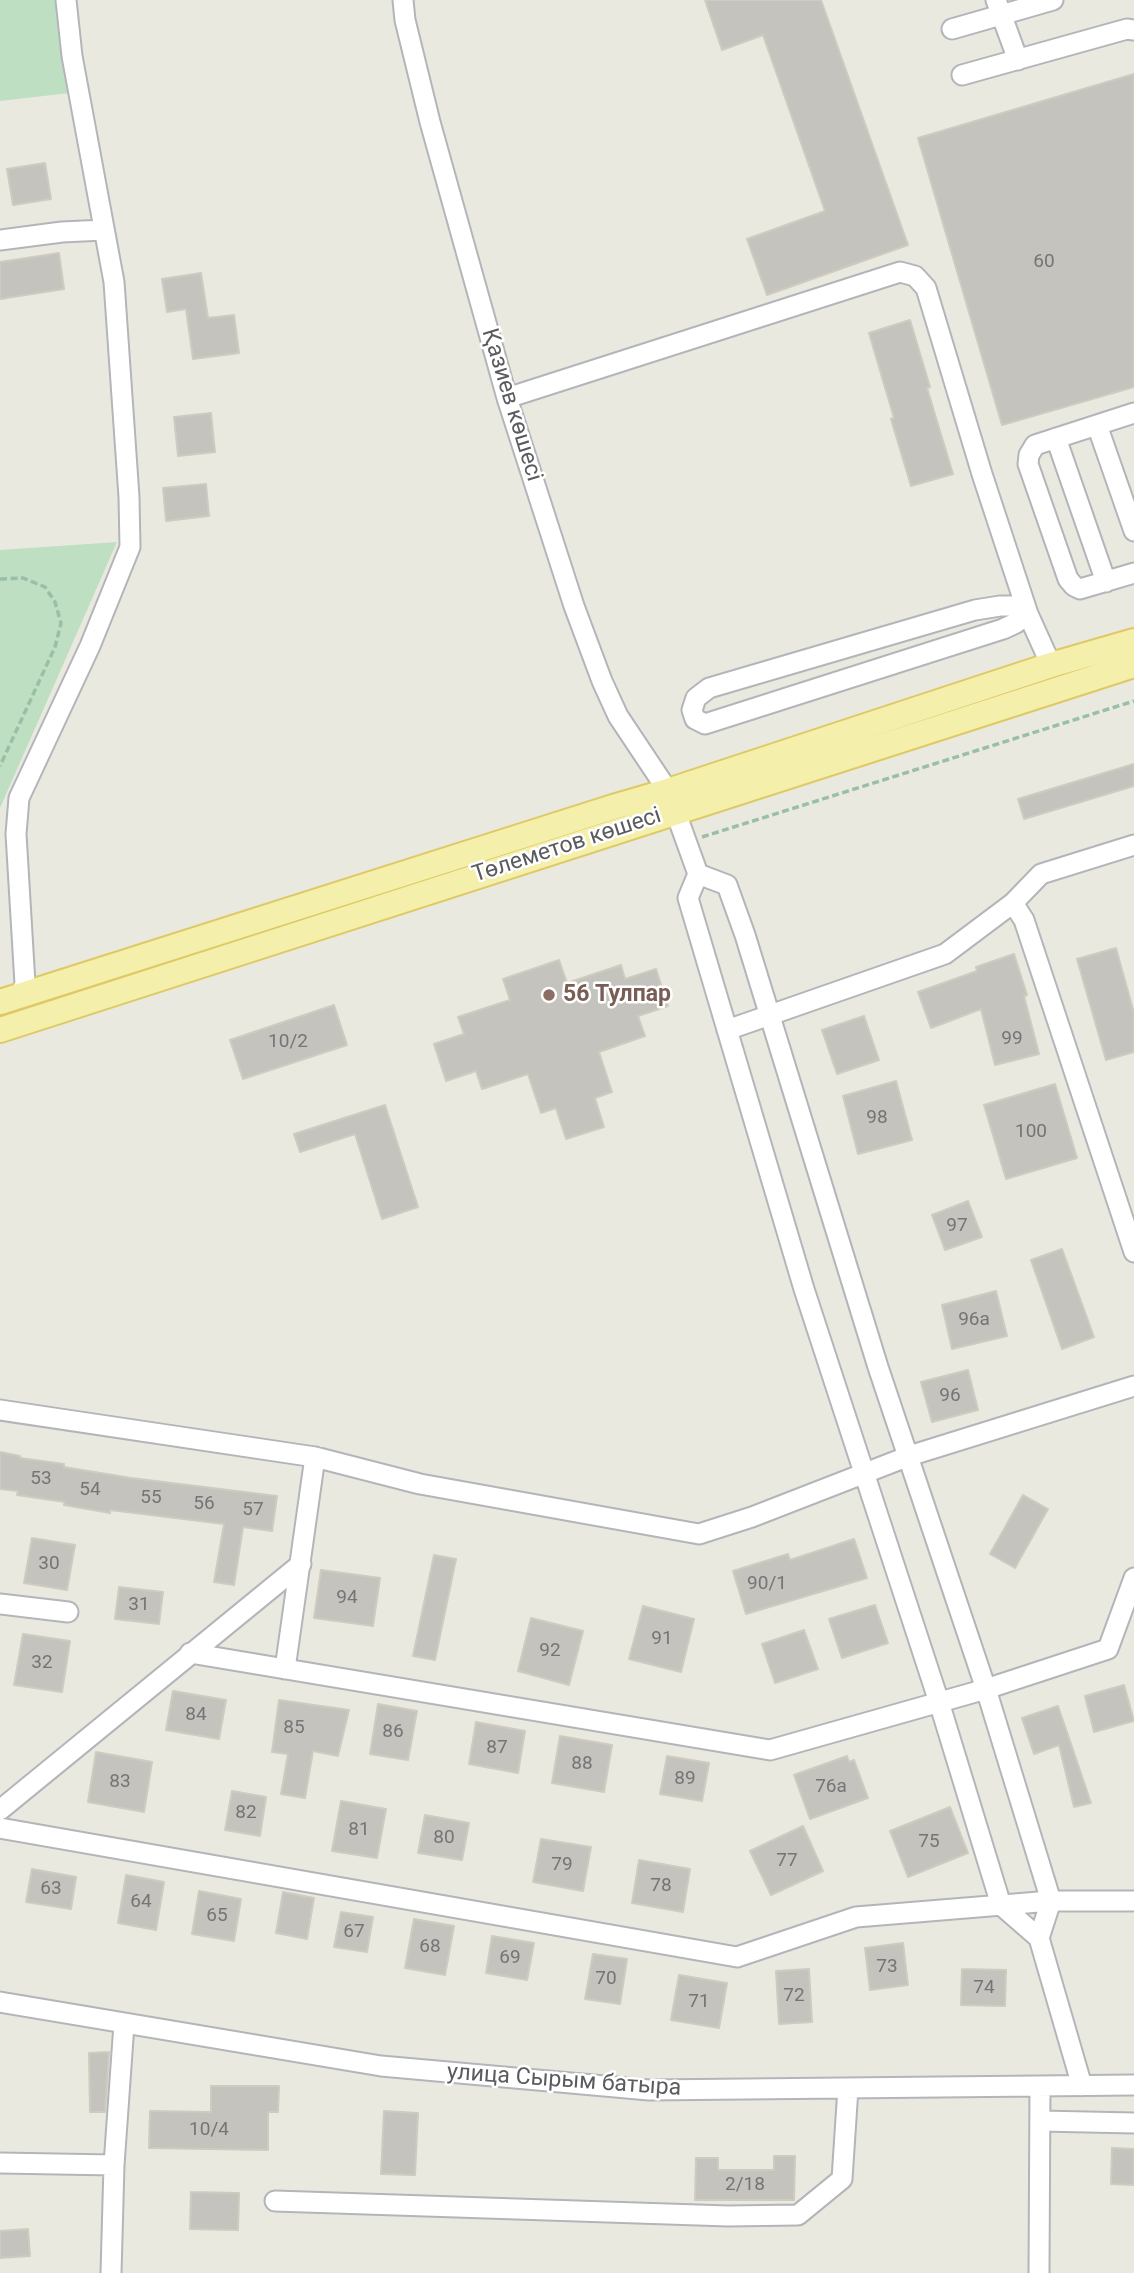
<!DOCTYPE html>
<html>
<head>
<meta charset="utf-8">
<style>
	body { margin:0 }
	canvas { display:block; background:#eae9e0 }
</style>
</head>
<body>
<canvas width="1134" height="2273"></canvas>
<script>
const context = document.querySelector('canvas').getContext('2d');
context.lineJoin = 'round';
function fillPath(path, color) {
  context.fillStyle = color;
  context.fill(path, 'evenodd');
}
function shape(rows) {
  const path = new Path2D();
  for (const r of rows) {
    path.moveTo(r[0], r[1]);
    for (let i = 2; i < r.length; i += 2) path.lineTo(r[i], r[i + 1]);
  }
  return path;
}
function strokePath(path, color, width, dash) {
  context.strokeStyle = color;
  context.lineWidth = width;
  context.lineCap = dash ? 'butt' : 'round';
  context.setLineDash(dash || []);
  context.stroke(path);
}
function write(font, color, halo, rows, align = 'center') {
  context.font = font + ' Roboto,sans-serif';
  context.lineWidth = 5;
  context.setLineDash([]);
  context.textBaseline = 'middle';
  context.strokeStyle = halo;
  context.fillStyle = color;
  for (const [text, x, y, turn = 0] of rows) {
    context.save();
    context.translate(x, y);
    context.rotate((+turn || 0) * Math.PI / 180);
    context.textAlign = isNaN(turn) ? turn : align;
    if (halo) context.strokeText(text, 0, 0);
    context.fillText(text, 0, 0);
    context.restore();
  }
}
const green = shape([
	[0,0,57,0,70,93,0,101],
	[117,542,0,808,0,550]
]);
const building = shape([
	[705,0,821,0,908,245,767,295,747,239,825,211,763,35,722,50,705,0],
	[1134,74,1134,387,1002,425,918,138,1134,74],
	[45,163,51,199,13,205,7,169,45,163],
	[59,253,64,289,0,299,0,262,59,253],
	[201,273,208,318,234,315,239,353,193,359,186,309,167,312,162,279,201,273],
	[910,320,930,387,927,388,953,474,911,486,891,419,894,418,869,333,910,320],
	[211,413,215,452,178,456,174,417,211,413],
	[206,484,209,516,166,521,163,488,206,484],
	[1134,764,1134,786,1024,819,1018,799,1134,764],
	[1116,948,1134,1013,1134,1052,1106,1060,1077,959,1116,948],
	[1014,954,1027,995,1024,996,1039,1054,995,1065,981,1009,931,1028,918,992,977,971,976,967,1014,954],
	[559,960,567,983,621,965,625,979,656,969,668,1006,638,1016,645,1036,599,1052,612,1092,595,1098,604,1127,566,1139,556,1108,541,1113,528,1074,482,1089,476,1071,446,1081,434,1044,464,1034,458,1017,510,1000,503,979,559,960],
	[334,1005,347,1045,243,1079,230,1040,334,1005],
	[864,1016,879,1060,837,1074,822,1030,864,1016],
	[896,1081,912,1140,858,1154,843,1096,896,1081],
	[1055,1084,1077,1158,1006,1179,984,1105,1055,1084],
	[385,1105,418,1207,382,1219,355,1134,300,1152,294,1134,385,1105],
	[968,1201,982,1237,945,1250,932,1215,968,1201],
	[1062,1249,1094,1337,1062,1349,1031,1260,1062,1249],
	[996,1291,1007,1336,952,1349,942,1305,996,1291],
	[968,1370,978,1410,932,1422,921,1382,968,1370],
	[0,1452,20,1456,20,1458,64,1464,64,1467,131,1478,277,1496,272,1531,243,1527,234,1585,214,1582,224,1524,110,1510,110,1513,64,1505,65,1502,17,1495,18,1491,0,1489,0,1452],
	[1023,1495,1048,1509,1015,1568,990,1554,1023,1495],
	[32,1538,75,1545,67,1590,24,1583,32,1538],
	[854,1539,867,1578,746,1614,733,1571,788,1554,790,1560,854,1539],
	[434,1555,456,1559,435,1660,413,1656,434,1555],
	[321,1570,380,1578,373,1626,314,1618,321,1570],
	[119,1587,163,1592,159,1624,115,1619,119,1587],
	[875,1605,888,1643,842,1658,829,1619,875,1605],
	[643,1606,694,1619,681,1672,629,1659,643,1606],
	[531,1618,583,1631,569,1685,518,1671,531,1618],
	[804,1630,818,1669,775,1683,762,1644,804,1630],
	[23,1634,70,1641,62,1692,14,1685,23,1634],
	[1124,1685,1134,1721,1094,1732,1085,1696,1124,1685],
	[173,1691,226,1700,219,1739,166,1730,173,1691],
	[279,1700,349,1710,338,1756,313,1751,305,1798,281,1794,288,1754,272,1752,279,1700],
	[378,1704,417,1711,408,1760,370,1754,378,1704],
	[1058,1706,1070,1741,1091,1803,1074,1807,1059,1745,1034,1754,1022,1718,1058,1706],
	[476,1722,525,1731,518,1773,469,1764,476,1722],
	[560,1736,612,1745,604,1792,552,1783,560,1736],
	[96,1752,152,1762,144,1812,88,1802,96,1752],
	[667,1756,709,1763,702,1801,660,1794,667,1756],
	[847,1756,849,1762,854,1760,868,1798,810,1819,794,1775,847,1756],
	[232,1791,266,1797,260,1836,225,1830,232,1791],
	[341,1801,386,1809,377,1858,332,1851,341,1801],
	[950,1807,968,1853,908,1877,890,1831,950,1807],
	[425,1815,469,1823,462,1860,418,1853,425,1815],
	[803,1826,823,1871,771,1895,750,1851,803,1826],
	[541,1839,591,1847,583,1891,533,1882,541,1839],
	[639,1860,690,1869,683,1912,632,1903,639,1860],
	[32,1869,76,1877,71,1909,26,1902,32,1869],
	[126,1875,164,1882,156,1930,118,1923,126,1875],
	[199,1891,241,1899,234,1941,192,1934,199,1891],
	[283,1892,314,1898,307,1939,276,1933,283,1892],
	[341,1912,373,1917,367,1952,334,1947,341,1912],
	[414,1919,454,1926,445,1975,405,1968,414,1919],
	[492,1936,534,1943,527,1980,486,1973,492,1936],
	[903,1943,908,1985,870,1990,865,1948,903,1943],
	[593,1954,627,1959,620,2004,585,1999,593,1954],
	[809,1969,812,2022,779,2024,776,1971,809,1969],
	[962,1969,1006,1970,1005,2006,961,2005,962,1969],
	[679,1975,727,1983,719,2028,671,2020,679,1975],
	[109,2052,105,2112,90,2112,89,2053,109,2052],
	[211,2086,279,2086,278,2112,268,2112,268,2150,149,2148,150,2111,211,2112,211,2086],
	[384,2111,418,2113,415,2175,381,2174,384,2111],
	[1112,2148,1134,2149,1134,2185,1111,2184,1112,2148],
	[774,2156,795,2156,794,2200,695,2200,696,2158,718,2158,718,2170,774,2170,774,2156],
	[191,2192,239,2193,238,2230,190,2229,191,2192],
	[28,2229,30,2256,0,2258,0,2231,28,2229]
]);
const path = shape([
	[0,579,23,578,45,587,55,602,61,623,55,647,0,766],
	[702,837,1134,701]
]);
const minor = shape([
	[403,0,405,20,430,122,507,398,574,606,602,681,618,716,668,791,698,874,688,898,804,1289,939,1702,1001,1905,1039,1938,1082,2086],
	[996,0,1018,60],
	[952,29,1053,0],
	[962,75,1127,29,1134,30],
	[0,240,62,232,104,230],
	[507,398,900,272,915,276,926,288,982,474,1028,614,1051,665],
	[1134,413,1035,445,1029,455,1028,464,1068,579,1074,586,1080,589,1134,573],
	[1097,425,1134,531],
	[1056,438,1106,582],
	[1000,606,1014,606,1028,614,1016,623,1003,629,705,724,695,719,692,710,696,698,709,688,975,610,1000,606],
	[698,874,727,885,745,935,878,1367,986,1689,1051,1901,1039,1938],
	[1013,903,1041,874,1134,845],
	[20,996,25,984,16,834,19,798,90,646,130,547,129,497,114,282,72,56,66,0],
	[727,1030,945,954,1013,903,1024,920,1134,1252],
	[0,1410,315,1457,420,1484,699,1534,752,1517,909,1456,1134,1386],
	[0,1604,68,1612],
	[190,1653,770,1750,986,1689,1108,1649,1134,1578],
	[285,1669,315,1457],
	[0,1810,301,1564],
	[0,1828,737,1957,856,1917,1051,1901,1134,1901],
	[0,2002,381,2066,649,2090,1134,2085],
	[1040,2121,1134,2123],
	[0,2163,114,2165],
	[275,2201,728,2216,798,2215,842,2179,848,2088],
	[111,2273,114,2165,124,2024],
	[1039,2273,1040,2086]
]);
const major = shape([
	[0,1002,613,807,668,791,1051,665,1134,641],
	[0,1030,1134,665]
]);
const markers = [
	[549,995,7,"#8d6e63"]
];
const numberNames = [
	["60",1044,262],
	["99",1012,1039],
	["10/2",288,1042],
	["98",877,1118],
	["100",1031,1132],
	["97",957,1226],
	["96а",974,1320],
	["96",950,1396],
	["53",41,1479],
	["54",90,1490],
	["55",151,1498],
	["56",204,1504],
	["57",253,1510],
	["30",49,1564],
	["90/1",767,1584],
	["94",347,1598],
	["31",139,1605],
	["91",662,1639],
	["92",550,1651],
	["32",42,1663],
	["84",196,1715],
	["85",294,1728],
	["86",393,1732],
	["87",497,1748],
	["88",582,1764],
	["89",685,1779],
	["83",120,1782],
	["76а",831,1787],
	["82",246,1813],
	["81",359,1830],
	["80",444,1838],
	["75",929,1842],
	["77",787,1861],
	["79",562,1865],
	["78",661,1886],
	["63",51,1889],
	["64",141,1902],
	["65",217,1916],
	["67",354,1932],
	["68",430,1947],
	["69",510,1958],
	["73",887,1967],
	["70",606,1979],
	["74",984,1988],
	["72",794,1996],
	["71",699,2002],
	["10/4",209,2130],
	["2/18",745,2185]
];
const streetNames = [
	["Қазиев көшесі",511,405,73],
	["Төлеметов көшесі",567,846,-18],
	["улица Сырым батыра",564,2081,4]
];
const educationNames = [
	["56 Тулпар",563,995]
];
fillPath(green, '#bfdfc3');
fillPath(building, '#c5c3bd');
strokePath(building, '#cecbbf', 2);
strokePath(minor, '#b3b5b9', 23);
strokePath(major, '#dec965', 28);
strokePath(path, '#9abfa8', 3.5, [7, 3.5]);
strokePath(minor, '#fff', 19);
strokePath(major, '#f4f0ab', 24);
for (const [x, y, r, color] of markers) {
  const dot = new Path2D();
  dot.arc(x, y, r, 0, 2 * Math.PI);
  context.fillStyle = color;
  context.fill(dot);
  strokePath(dot, '#fff', 2.5);
}
write('19px', '#747576', null, numberNames);
write('23px', '#595b5f', '#fff', streetNames);
write('bold 23px', '#785e54', '#fff', educationNames, 'left');
</script>
</body>
</html>
